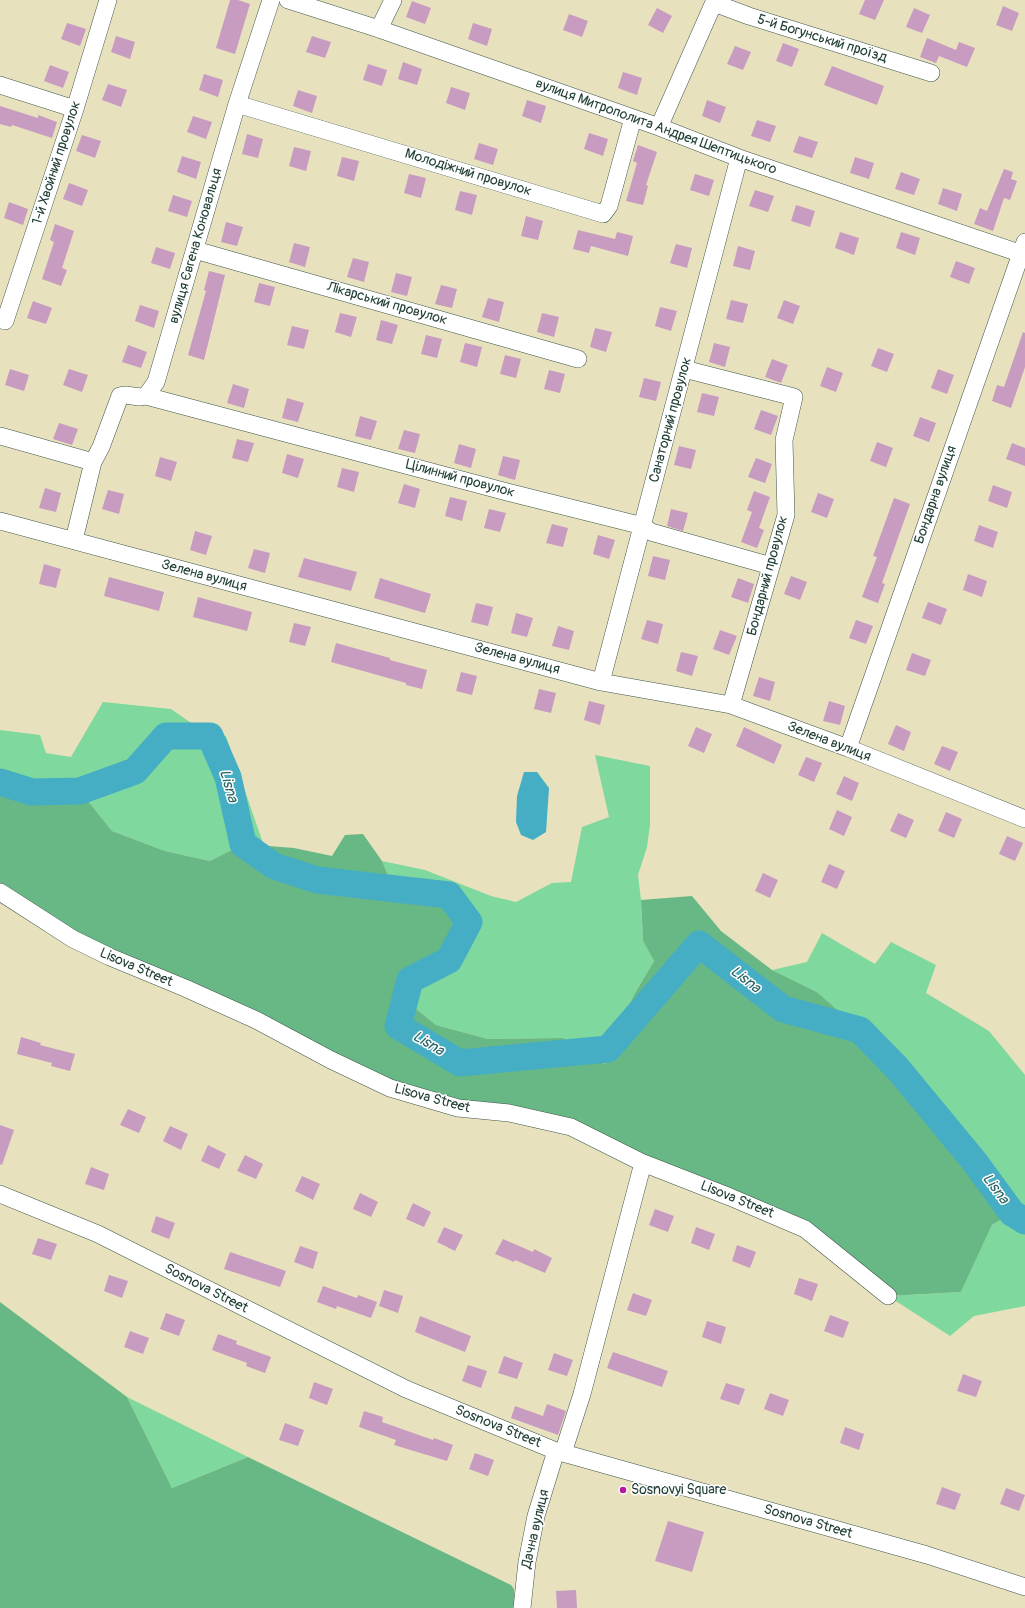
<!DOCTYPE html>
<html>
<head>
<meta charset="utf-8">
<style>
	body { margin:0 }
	canvas { display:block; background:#e8e1bd }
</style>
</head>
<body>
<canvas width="1025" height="1608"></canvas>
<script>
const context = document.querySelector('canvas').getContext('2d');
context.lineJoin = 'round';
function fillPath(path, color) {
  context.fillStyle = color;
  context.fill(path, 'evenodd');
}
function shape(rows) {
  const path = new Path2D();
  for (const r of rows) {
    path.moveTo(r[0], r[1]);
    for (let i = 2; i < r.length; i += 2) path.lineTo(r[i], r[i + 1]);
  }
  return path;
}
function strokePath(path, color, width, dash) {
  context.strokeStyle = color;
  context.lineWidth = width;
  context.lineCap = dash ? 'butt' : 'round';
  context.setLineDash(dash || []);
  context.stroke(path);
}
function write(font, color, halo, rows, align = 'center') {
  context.font = font + ' Pangolin,sans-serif';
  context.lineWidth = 3;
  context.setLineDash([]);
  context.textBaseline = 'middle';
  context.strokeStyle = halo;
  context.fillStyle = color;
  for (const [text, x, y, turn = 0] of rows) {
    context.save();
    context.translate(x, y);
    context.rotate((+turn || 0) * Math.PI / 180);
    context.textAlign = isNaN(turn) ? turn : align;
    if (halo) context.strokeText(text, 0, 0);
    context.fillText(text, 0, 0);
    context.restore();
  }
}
const green = shape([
	[103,702,171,709,210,736,226,736,264,846,243,844,210,861,165,851,112,831,80,791,32,792,0,782,0,730,40,735,46,753,71,757],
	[595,755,650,766,650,825,647,847,638,875,641,900,643,941,654,961,635,993,608,1049,605,1064,563,1038,488,1039,436,1025,405,1000,410,980,449,960,449,895,393,887,382,861,425,870,491,896,516,902,552,883,571,882,582,827,609,817],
	[822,933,875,964,891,942,936,965,926,993,989,1031,1025,1075,1025,1306,974,1316,950,1336,888,1296,961,1292,992,1225,1012,1213,898,1069,860,1030,817,992,772,970,807,962],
	[127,1397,248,1457,172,1488]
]);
const forest = shape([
	[0,782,32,792,80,791,112,831,165,851,210,861,243,844,294,848,332,856,345,835,363,834,382,861,393,887,449,895,469,922,449,960,410,980,405,1000,436,1025,488,1039,563,1038,605,1064,608,1049,635,993,654,961,643,941,641,900,692,896,721,931,772,970,817,992,860,1030,898,1069,974,1161,1012,1213,992,1225,961,1292,888,1296,805,1229,571,1127,390,1088,185,988,0,892],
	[0,1302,127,1397,172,1488,248,1457,511,1585,514,1589,515,1608,0,1608]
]);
const water = shape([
	[524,772,537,772,549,788,546,832,533,840,521,835,516,822,517,796]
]);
const river = shape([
	[0,782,32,792,80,791,135,771,166,736,210,736,228,777,243,844,274,866,317,880,449,895,469,922,449,960,410,980,398,1026,460,1063,608,1049,699,944,783,1009,860,1030,898,1069,974,1161,1012,1213,1025,1221]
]);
const building = shape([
	[230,0,238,0,250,4,235,54,216,48],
	[865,0,884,0,875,20,859,14],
	[412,1,431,8,425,24,406,17],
	[1003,6,1019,13,1012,31,996,25],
	[657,8,672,16,663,33,648,25],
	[914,8,930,15,922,33,906,27],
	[569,14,588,21,582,37,563,30],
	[67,23,86,29,80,46,61,39],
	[473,23,492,29,487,46,468,39],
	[116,36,135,42,130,59,111,52],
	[312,36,331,42,325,58,306,52],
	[927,38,956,50,959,42,975,48,967,67,939,56,936,63,920,57],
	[783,43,799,49,792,67,776,61],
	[735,46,751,52,743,70,727,64],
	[403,62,422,69,417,85,398,79],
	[368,64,387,70,382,86,363,80],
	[50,65,69,72,63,88,44,81],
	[832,66,884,86,877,105,824,85],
	[623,72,642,78,637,95,618,88],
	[204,74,223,80,218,97,199,90],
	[108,84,127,90,121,107,102,100],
	[451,87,470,93,465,110,446,103],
	[298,90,317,96,312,113,293,106],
	[527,100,546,106,541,123,522,116],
	[707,100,726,107,720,123,702,116],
	[0,106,38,118,38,115,57,122,52,138,12,125,11,127,0,124],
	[193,116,212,122,206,139,187,132],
	[757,120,776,126,770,142,751,136],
	[589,133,608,139,603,156,584,149],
	[247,134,263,139,258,158,242,154],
	[82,135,101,141,95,158,76,151],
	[799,136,818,142,812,158,793,152],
	[479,143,498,149,493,165,474,159],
	[638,145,657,152,646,185,648,186,643,205,626,201,637,163,633,161],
	[294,147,311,151,306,171,289,166],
	[182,156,201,162,196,179,177,172],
	[342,157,359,161,354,181,337,176],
	[855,157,874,163,869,179,850,173],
	[1004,169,1013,172,1011,179,1017,181,1010,200,1004,198,993,231,974,224,980,208,987,211],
	[901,172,920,179,914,195,895,189],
	[409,174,426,178,421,198,404,193],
	[695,174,714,180,709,196,690,190],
	[69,183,88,190,82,206,63,199],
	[943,188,962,194,957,211,938,204],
	[755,190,774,196,768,212,749,206],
	[460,191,477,195,472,215,455,210],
	[173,195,192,201,187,217,168,211],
	[9,202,28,209,23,225,4,218],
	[796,205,815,211,810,227,791,221],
	[526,216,543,221,538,240,521,236],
	[226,222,243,227,237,246,221,242],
	[55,224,74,231,62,268,67,270,61,286,42,279,54,242,50,240],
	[578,230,615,239,617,232,633,236,628,256,591,246,589,253,573,249],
	[840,232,859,238,854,255,835,248],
	[901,232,920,238,915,255,896,248],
	[294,243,310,247,305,267,289,262],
	[676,244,692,248,687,268,670,263],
	[738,246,755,251,750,270,733,266],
	[156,247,175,253,170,269,151,263],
	[353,258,369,262,364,282,347,277],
	[956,261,975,268,969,284,950,277],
	[209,271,225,275,204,360,188,355,206,291,204,290],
	[396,273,412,277,407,296,391,292],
	[259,283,275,287,270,306,254,302],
	[441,285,457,289,452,308,435,304],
	[488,298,504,302,499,322,482,317],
	[731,300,748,304,743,323,726,319],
	[784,300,800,306,793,324,777,318],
	[33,301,52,308,46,324,27,318],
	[140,305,159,311,154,328,135,321],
	[660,307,677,311,671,331,655,326],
	[340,313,357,317,351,337,335,332],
	[542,313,559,317,554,337,537,332],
	[381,320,398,325,392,344,376,340],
	[292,326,309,330,304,349,287,345],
	[595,328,612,332,606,352,590,347],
	[1023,332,1025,333,1025,367,1011,408,992,401,997,385,1004,387],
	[426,335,442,339,437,358,421,354],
	[465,343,482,347,477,367,460,362],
	[714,343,730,347,725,367,709,362],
	[128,345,147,352,141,368,122,362],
	[878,348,894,354,887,372,871,366],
	[505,355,521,359,516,378,500,374],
	[772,359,788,365,781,383,765,377],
	[827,367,843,373,836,392,820,386],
	[10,369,29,375,24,391,5,385],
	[69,369,88,375,82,392,63,385],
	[938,369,954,375,947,394,931,388],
	[549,370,565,374,560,393,544,389],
	[644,378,661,382,656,401,639,397],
	[233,384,249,389,244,408,227,403],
	[702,393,719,397,714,416,697,412],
	[287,398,304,403,298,422,282,418],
	[761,410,778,416,771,435,754,429],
	[360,416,377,421,371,440,355,436],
	[920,417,936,423,929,442,913,436],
	[59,423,78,429,72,445,53,439],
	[404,430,420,434,415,453,398,449],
	[237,439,254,443,248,462,232,458],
	[877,442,893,448,886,467,870,461],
	[1012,443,1025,448,1025,466,1006,459],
	[459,444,476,449,471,468,454,463],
	[679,446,696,450,691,469,674,465],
	[287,454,304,459,298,478,282,473],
	[503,456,520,460,515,480,498,475],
	[160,457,177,462,171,481,155,476],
	[756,458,772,464,765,483,748,477],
	[342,468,359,472,354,492,337,487],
	[404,484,420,489,415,508,398,503],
	[993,485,1012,492,1007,508,988,501],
	[45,488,61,493,56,512,39,508],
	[108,490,124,494,119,514,102,509],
	[754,491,770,497,759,528,764,530,757,548,741,542,752,512,747,510],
	[818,493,834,499,827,518,811,512],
	[450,497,467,501,462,521,445,516],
	[894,498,910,504,882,583,885,584,878,603,862,597,877,557,873,556],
	[489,509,506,513,500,532,484,528],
	[671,509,688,513,683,531,667,526],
	[552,524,568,528,563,547,546,543],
	[979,525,998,532,993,548,974,541],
	[195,531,212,536,206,555,190,550],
	[598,535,615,540,609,559,593,554],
	[254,549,270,553,265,573,248,568],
	[653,556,670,560,665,580,648,576],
	[304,558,357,572,351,591,298,577],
	[44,564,61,569,56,588,39,584],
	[968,574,987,581,982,597,963,590],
	[791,576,807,582,800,600,784,594],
	[109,577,164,592,159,611,104,596],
	[380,578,431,594,425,613,374,598],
	[738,578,754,584,748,603,731,597],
	[198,597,252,612,247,631,193,617],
	[928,602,947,609,941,625,922,618],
	[476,603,493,607,488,626,471,622],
	[516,613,533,618,527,637,511,633],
	[647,620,663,624,658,644,641,639],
	[856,620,873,626,866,644,849,638],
	[294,623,311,627,305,646,289,642],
	[558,626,574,631,569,650,552,646],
	[720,630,737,636,729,655,713,649],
	[336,643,390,658,390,660,427,670,422,689,406,685,406,683,331,662],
	[681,652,698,656,692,676,676,671],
	[912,653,931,660,925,676,906,670],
	[461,672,477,676,472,695,456,691],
	[759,677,775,682,770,701,753,696],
	[539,689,556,693,551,713,534,709],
	[589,701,605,705,600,725,584,720],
	[829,701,845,706,840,725,823,721],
	[896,725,911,732,904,751,888,744],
	[696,727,712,734,704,753,688,746],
	[744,727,782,745,774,764,736,746],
	[942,746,958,752,950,771,934,764],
	[806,757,822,763,814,782,798,775],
	[844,776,859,783,852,801,836,794],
	[837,810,852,817,844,836,829,829],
	[946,812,962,819,954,838,938,831],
	[898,813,914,820,906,838,890,831],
	[1007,836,1023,843,1015,861,999,854],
	[829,864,845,871,837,889,821,882],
	[763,873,778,880,770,898,755,891],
	[21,1037,41,1043,40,1045,75,1054,70,1071,51,1066,52,1063,17,1054],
	[128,1109,146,1117,139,1133,120,1125],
	[0,1125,14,1130,2,1165,0,1164],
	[170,1126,188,1134,181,1150,163,1141],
	[208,1145,226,1154,219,1169,201,1161],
	[245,1155,263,1164,256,1179,237,1171],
	[91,1167,109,1174,104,1190,85,1184],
	[302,1176,320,1184,313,1200,295,1191],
	[360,1193,378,1202,371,1217,353,1209],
	[413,1203,431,1212,424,1227,406,1219],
	[655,1209,674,1216,668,1232,649,1225],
	[156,1216,175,1223,169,1239,151,1232],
	[444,1227,463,1235,455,1251,437,1242],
	[696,1227,715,1234,709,1250,691,1243],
	[38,1238,57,1244,51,1260,32,1254],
	[503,1239,533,1252,534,1249,552,1258,545,1273,515,1260,514,1262,495,1254],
	[737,1245,756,1252,750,1268,732,1261],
	[300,1246,318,1252,313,1269,294,1262],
	[230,1252,286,1271,280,1287,224,1269],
	[109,1275,128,1281,122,1298,104,1291],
	[799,1278,818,1284,812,1301,794,1294],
	[323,1286,357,1298,358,1295,377,1302,371,1318,337,1306,336,1309,317,1302],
	[384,1290,403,1296,398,1313,379,1306],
	[633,1293,652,1300,646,1316,627,1310],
	[166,1313,185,1320,179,1336,160,1329],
	[830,1315,849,1322,843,1338,824,1331],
	[420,1316,471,1336,465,1352,415,1332],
	[707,1321,726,1327,721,1344,702,1337],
	[130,1331,149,1338,143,1354,124,1347],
	[218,1334,237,1341,236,1344,271,1357,265,1373,246,1366,247,1363,212,1350],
	[613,1352,668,1371,662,1387,607,1368],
	[554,1353,573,1360,567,1376,548,1370],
	[504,1356,523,1363,517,1379,498,1373],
	[468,1365,487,1371,481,1388,462,1381],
	[963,1374,982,1381,976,1397,957,1391],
	[314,1382,333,1389,327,1405,309,1398],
	[726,1383,745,1389,739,1405,720,1399],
	[770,1393,789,1400,783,1416,764,1409],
	[547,1404,566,1411,558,1435,511,1418,515,1406,543,1416],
	[364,1411,383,1417,382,1422,433,1440,434,1438,453,1445,447,1461,394,1445,396,1440,359,1427],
	[285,1423,304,1430,298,1446,279,1440],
	[845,1427,864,1434,859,1450,840,1443],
	[475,1453,494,1460,488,1476,469,1469],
	[942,1487,961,1494,955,1510,936,1504],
	[1006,1488,1025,1495,1019,1511,1000,1504],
	[668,1521,704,1532,692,1572,655,1561],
	[576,1590,577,1608,557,1608,556,1591]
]);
const minor = shape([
	[288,0,379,29,659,127,739,158,1025,255],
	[714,3,749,16,931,73],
	[379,29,393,0],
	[0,85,75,109],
	[237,104,603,214,609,206,633,118],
	[659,127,715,0],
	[195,250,578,359],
	[0,319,5,321,75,109,108,0],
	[684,369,794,397,784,440,786,515,731,705],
	[146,396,507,492,643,526,651,532,771,566],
	[0,436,93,462],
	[0,521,601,682,731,705,848,748,1025,819],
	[74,540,93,462,101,447,120,396,126,395,139,397,146,396,156,382,237,104,271,0],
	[601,682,739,158],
	[848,748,1025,242],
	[0,892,73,939,110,957,185,988,256,1020,331,1060,390,1088,458,1108,509,1113,571,1127,643,1163,730,1197,805,1229,888,1296],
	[0,1194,98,1234,406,1389,556,1451,927,1555,1025,1587],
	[563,1453,582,1394,643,1163],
	[522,1608,527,1562,536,1516,556,1451]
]);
const markers = [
	[623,1490,4,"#b5179e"]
];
const streetNames = [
	["5-й Богунський проїзд",822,39,17],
	["вулиця Митрополита Андрея Шептицького",656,127,20],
	["1-й Хвойний провулок",57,163,-72],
	["Молодіжний провулок",468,173,17],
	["вулиця Євгена Коновальця",196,246,-74],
	["Лікарський провулок",387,304,16],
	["Санаторний провулок",671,420,-75],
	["Цілинний провулок",460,479,15],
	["Бондарна вулиця",936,495,-71],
	["Зелена вулиця",204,576,15],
	["Бондарний провулок",768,576,-75],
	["Зелена вулиця",517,659,15],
	["Зелена вулиця",829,742,21],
	["Lisova Street",136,968,23],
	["Lisova Street",432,1099,15],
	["Lisova Street",737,1200,22],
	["Sosnova Street",206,1289,27],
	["Sosnova Street",498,1427,22],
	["Sosnova Street",808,1522,16],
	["Дачна вулиця",536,1529,-77]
];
const poiNames = [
	["Sosnovyi Square",631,1490]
];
const waterNames = [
	["Lisna",228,786,74],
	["Lisna",745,980,38],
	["Lisna",428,1044,31],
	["Lisna",995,1189,53]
];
fillPath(green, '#7fd89d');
fillPath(forest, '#67b884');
fillPath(water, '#45aec4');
strokePath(river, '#45aec4', 27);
fillPath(building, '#c89cc1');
strokePath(minor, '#3d5649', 18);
strokePath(minor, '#fff', 17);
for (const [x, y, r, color] of markers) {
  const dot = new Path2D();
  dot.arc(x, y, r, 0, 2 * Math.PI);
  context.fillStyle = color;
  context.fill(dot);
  strokePath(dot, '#fff', 1.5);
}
write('14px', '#1f3d34', '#fff', streetNames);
write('14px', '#1f3d34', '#fff', poiNames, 'left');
write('italic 15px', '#2c6566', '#fff', waterNames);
</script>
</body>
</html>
